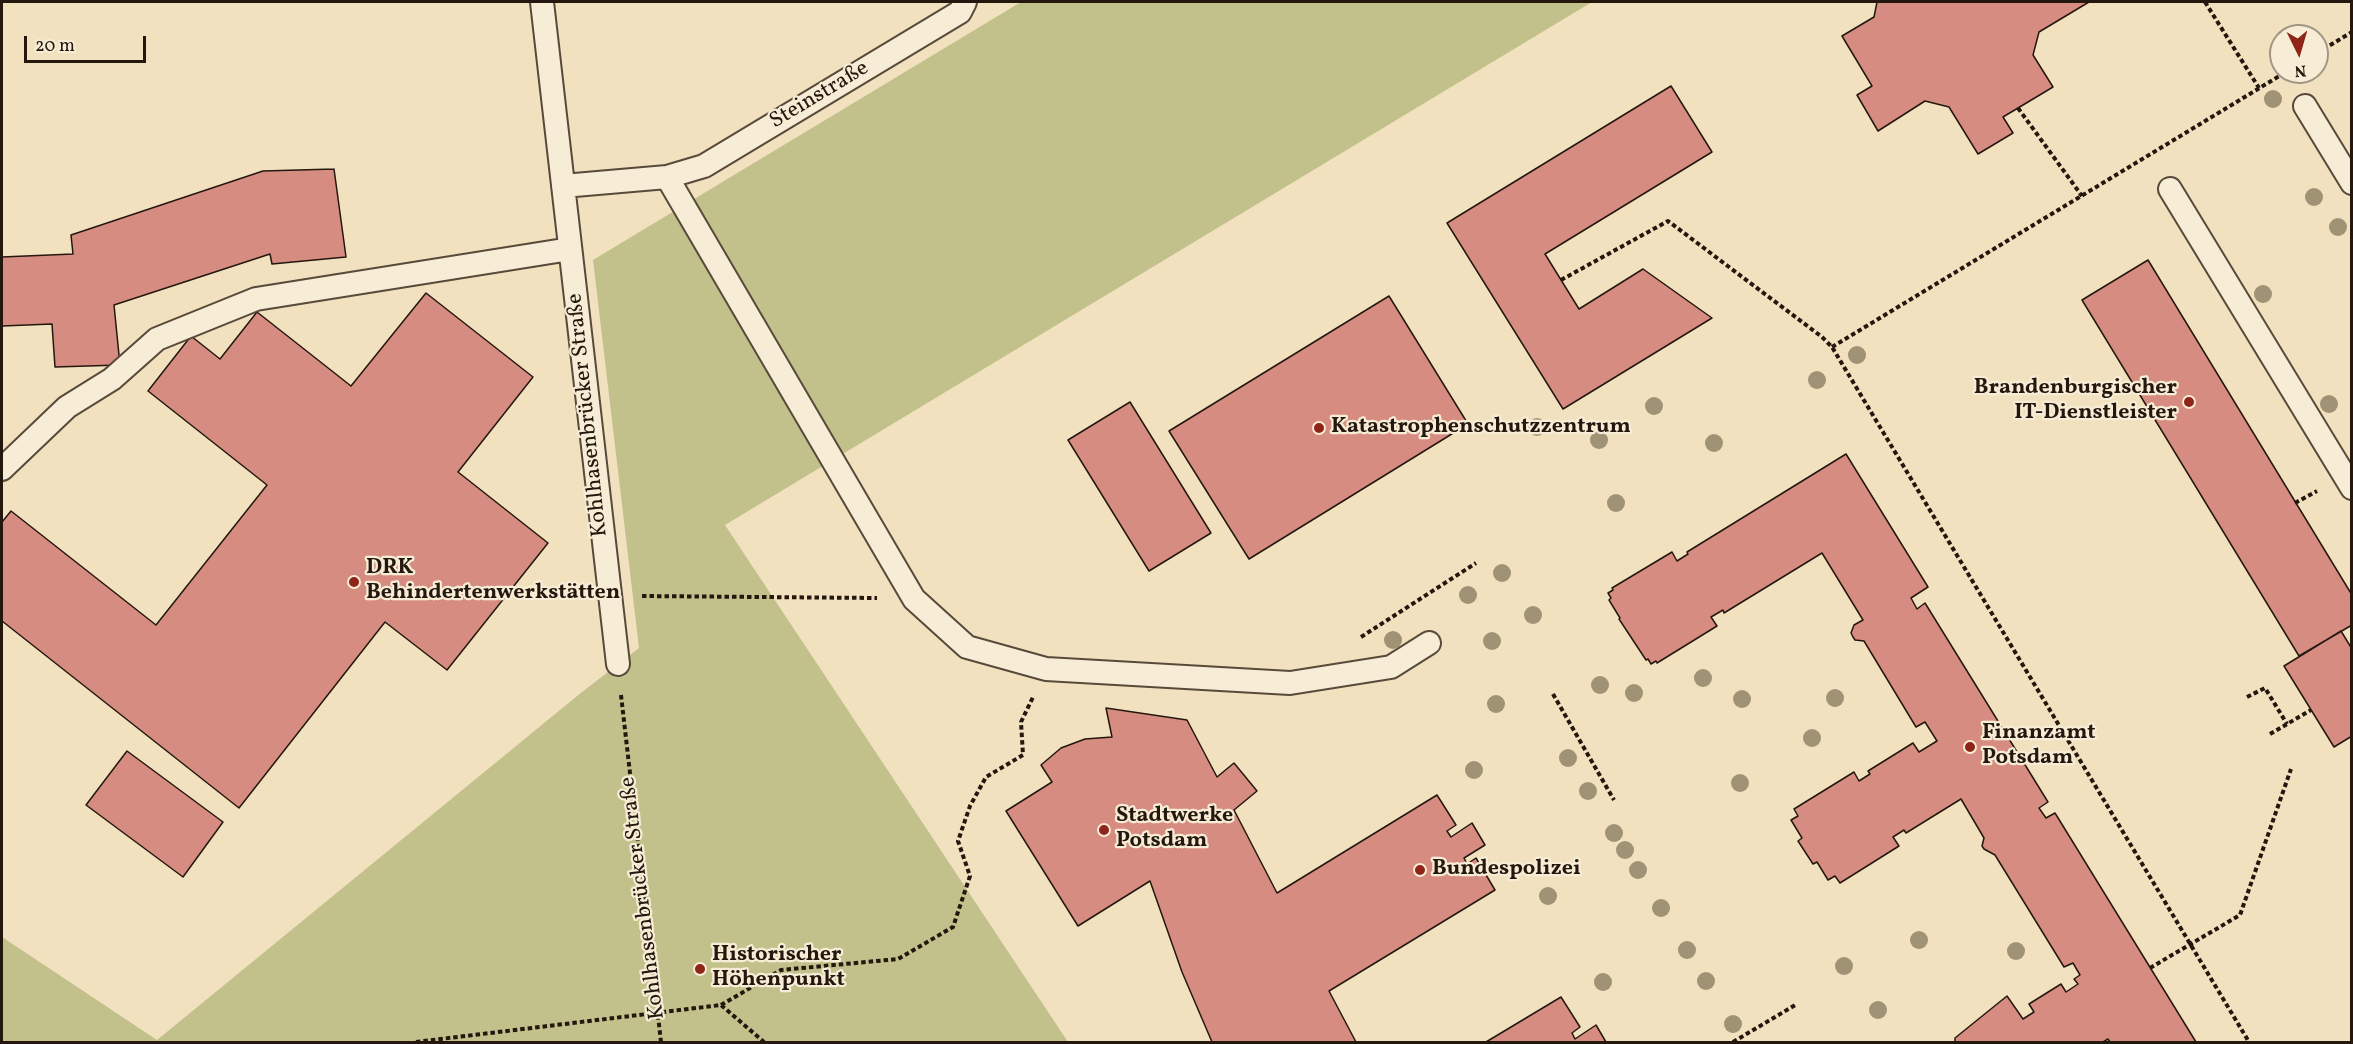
<!DOCTYPE html>
<html>
<head>
<meta charset="utf-8">
<style>
	body { margin:0 }
	#map { position:relative; width:2353px; height:1044px; overflow:hidden; background:#f2e1be; font-family:Vollkorn,serif }
	canvas { display:block }
	.frame { position:absolute; inset:0; border:3px solid #23170e; pointer-events:none }
	.north { position:absolute; left:2269px; top:24px; width:60px; height:60px; box-sizing:border-box; background:#f7ecd5; border:2px solid #a29785; border-radius:50%; rotate:175deg; font-size:16px; font-weight:700; line-height:24px; text-align:center; color:#23170e }
	.north::after { content:''; display:block; margin:auto; width:21px; height:27px; background:#8f2418; clip-path:polygon(50% 0,100% 100%,50% 72%,0 100%) }
	.scale { position:absolute; left:24px; top:36px; width:122px; height:27px; box-sizing:border-box; border:3px solid #23170e; border-top:0; padding-left:8px; font-size:18px; line-height:21px; white-space:nowrap; color:#23170e; -webkit-text-stroke:4px #f7ecd5; paint-order:stroke }
</style>
</head>
<body>
<div id="map">
<canvas width="2353" height="1044"></canvas>
<div class="frame"></div>
<div class="north">N</div>
<div class="scale">20 m</div>
</div>
<script>
const context = document.querySelector('canvas').getContext('2d');
context.lineJoin = 'round';
function fillPath(path, color) {
  context.fillStyle = color;
  context.fill(path, 'evenodd');
}
function shape(rows) {
  const path = new Path2D();
  for (const r of rows) {
    path.moveTo(r[0], r[1]);
    for (let i = 2; i < r.length; i += 2) path.lineTo(r[i], r[i + 1]);
  }
  return path;
}
function strokePath(path, color, width, dash) {
  context.strokeStyle = color;
  context.lineWidth = width;
  context.lineCap = dash ? 'butt' : 'round';
  context.setLineDash(dash || []);
  context.stroke(path);
}
function write(font, color, halo, rows, align = 'center') {
  context.font = font + ' Vollkorn,serif';
  context.lineWidth = 4.5;
  context.setLineDash([]);
  context.textBaseline = 'middle';
  context.strokeStyle = halo;
  context.fillStyle = color;
  for (const [text, x, y, turn = 0] of rows) {
    context.save();
    context.translate(x, y);
    context.rotate((+turn || 0) * Math.PI / 180);
    context.textAlign = isNaN(turn) ? turn : align;
    if (halo) context.strokeText(text, 0, 0);
    context.fillText(text, 0, 0);
    context.restore();
  }
}
const green = shape([
	[1021,2,1592,2,725,525,1068,1042,2,1042,2,937,157,1040,582,692,639,648,593,260]
]);
const building = shape([
	[1877,2,2089,2,2039,32,2033,55,2053,87,2003,117,2013,133,1978,154,1949,107,1925,101,1878,131,1857,95,1872,86,1842,36,1874,17,1877,2],
	[1671,86,1712,152,1545,254,1579,309,1643,269,1712,318,1563,409,1447,223,1671,86],
	[334,169,346,257,272,264,270,254,114,305,120,365,55,367,52,324,2,326,2,257,73,254,71,235,263,171,334,169],
	[2148,260,2352,595,2352,625,2299,656,2082,300,2148,260],
	[426,293,533,377,458,472,548,543,447,670,385,622,239,808,2,621,2,522,11,511,156,625,267,485,148,391,191,336,220,359,257,312,351,386,426,293],
	[1389,296,1468,424,1249,559,1169,431,1389,296],
	[1130,402,1211,533,1149,571,1068,440,1130,402],
	[1846,454,1928,587,1911,598,1917,609,1925,603,2048,802,2039,808,2046,818,2055,813,2196,1042,2110,1042,2108,1039,2103,1042,1955,1042,1955,1038,2007,996,2023,1019,2034,1012,2029,1004,2061,984,2066,992,2078,984,2074,979,2080,975,2073,963,2064,967,1995,855,1984,849,1982,846,1984,838,1961,799,1906,833,1904,830,1893,837,1899,846,1840,883,1835,876,1828,880,1817,862,1813,864,1798,841,1802,838,1791,820,1798,816,1794,809,1854,772,1859,781,1870,774,1868,771,1913,743,1919,752,1937,741,1925,722,1916,727,1864,641,1855,640,1853,637,1851,633,1854,625,1863,620,1822,553,1724,613,1723,610,1711,617,1717,626,1657,663,1656,661,1651,664,1648,659,1646,660,1619,619,1620,618,1609,600,1611,598,1608,593,1613,590,1612,588,1672,552,1677,561,1688,554,1687,552,1846,454],
	[2341,631,2352,649,2352,736,2334,747,2284,666,2341,631],
	[1106,708,1187,720,1217,777,1234,763,1257,791,1234,810,1277,893,1437,795,1456,825,1447,831,1451,837,1472,823,1485,845,1464,858,1467,864,1476,858,1495,890,1329,991,1356,1042,1212,1042,1182,972,1150,881,1078,926,1006,811,1052,782,1041,765,1061,748,1085,739,1112,737,1106,708],
	[127,751,223,822,183,877,86,805,127,751],
	[1561,997,1580,1027,1572,1033,1575,1039,1596,1025,1606,1042,1486,1042,1561,997]
]);
const path = shape([
	[2205,2,2259,88],
	[2317,53,2352,32],
	[2018,108,2082,196],
	[1561,280,1668,221,1822,337,1832,347,2249,1042],
	[1832,347,2286,72],
	[2295,503,2317,491],
	[642,596,877,598],
	[1361,637,1476,563],
	[1553,694,1614,800],
	[621,695,661,1042],
	[2247,697,2265,688,2287,724],
	[2270,734,2311,710],
	[2150,968,2240,915,2291,769],
	[721,1005,781,970,898,959,953,927,970,876,958,841,970,806,986,777,1023,755,1021,722,1033,697],
	[416,1042,721,1005,764,1042],
	[1733,1042,1797,1004]
]);
const lane = shape([
	[542,2,618,664],
	[2305,106,2352,183],
	[667,177,914,599,967,647,1046,669,1290,683,1391,667,1429,643],
	[563,186,667,177,704,166,960,12,965,2],
	[2170,189,2352,488],
	[2,469,67,407,112,379,157,339,256,299,570,249]
]);
const trees = [
	[2273,99],
	[2314,197],
	[2338,227],
	[2263,294],
	[1857,355],
	[1817,380],
	[2329,404],
	[1654,406],
	[1537,427],
	[1599,440],
	[1714,443],
	[1616,503],
	[1502,573],
	[1468,595],
	[1533,615],
	[1393,640],
	[1492,641],
	[1703,678],
	[1600,685],
	[1634,693],
	[1835,698],
	[1742,699],
	[1496,704],
	[1812,738],
	[1568,758],
	[1474,770],
	[1740,783],
	[1588,791],
	[1614,833],
	[1625,850],
	[1638,870],
	[1548,896],
	[1661,908],
	[1919,940],
	[1687,950],
	[2016,951],
	[1844,966],
	[1706,981],
	[1603,982],
	[1878,1010],
	[1733,1024]
];
const markers = [
	[2189,402,6,"#8f2418"],
	[1319,428,6,"#8f2418"],
	[354,582,6,"#8f2418"],
	[1970,747,6,"#8f2418"],
	[1104,830,6,"#8f2418"],
	[1420,870,6,"#8f2418"],
	[700,969,6,"#8f2418"]
];
const streetNames = [
	["Steinstraße",820,96,-31],
	["Kohlhasenbrücker Straße",589,415,-96],
	["Kohlhasenbrücker Straße",644,898,-97]
];
const poiNames = [
	["Brandenburgischer",2177,389,"right"],
	["IT-Dienstleister",2177,414,"right"],
	["Katastrophenschutzzentrum",1331,428],
	["DRK",366,569],
	["Behindertenwerkstätten",366,594],
	["Finanzamt",1982,734],
	["Potsdam",1982,759],
	["Stadtwerke",1116,817],
	["Potsdam",1116,842],
	["Bundespolizei",1432,870],
	["Historischer",712,956],
	["Höhenpunkt",712,981]
];
fillPath(green, '#c2c18c');
fillPath(building, '#d78c82');
strokePath(building, '#23170e', 1.5);
strokePath(lane, '#574a3a', 26);
strokePath(path, '#23170e', 4, [4.5, 3]);
strokePath(lane, '#f7ecd5', 22);
context.fillStyle = '#9f9275';
for (const [x, y] of trees) {
  context.beginPath();
  context.arc(x, y, 9, 0, 2 * Math.PI);
  context.fill();
}
for (const [x, y, r, color] of markers) {
  const dot = new Path2D();
  dot.arc(x, y, r, 0, 2 * Math.PI);
  context.fillStyle = color;
  context.fill(dot);
  strokePath(dot, '#f7ecd5', 2);
}
write('22px', '#23170e', '#f7ecd5', streetNames);
write('bold 22px', '#23170e', '#f7ecd5', poiNames, 'left');
</script>
</body>
</html>
